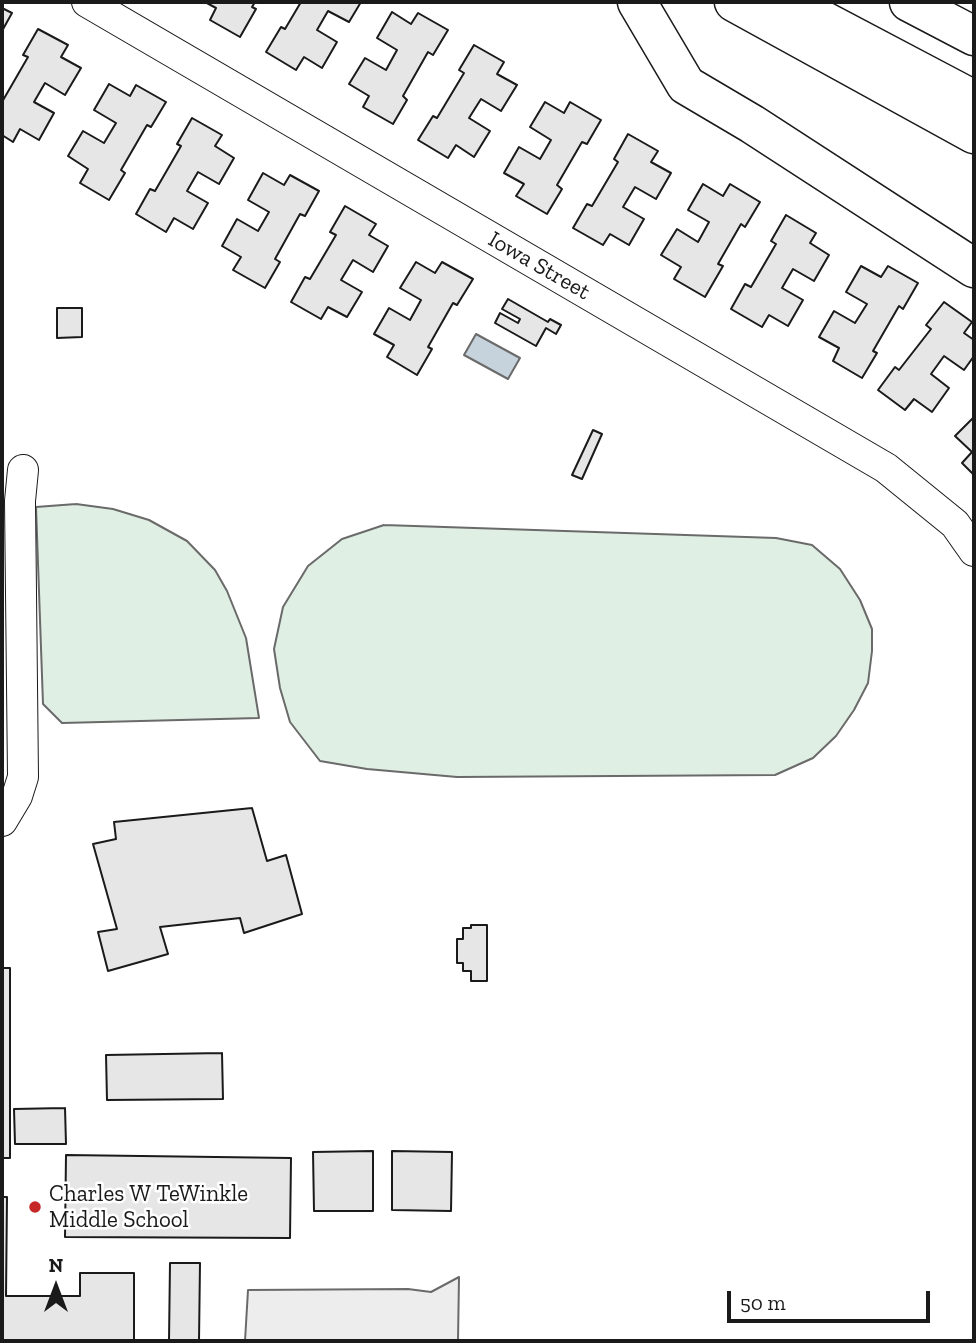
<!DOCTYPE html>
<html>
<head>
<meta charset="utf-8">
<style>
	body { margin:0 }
	#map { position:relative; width:976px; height:1343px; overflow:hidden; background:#fff; font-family:"Zilla Slab",serif }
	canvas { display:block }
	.frame { position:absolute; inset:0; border:4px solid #1a1a1a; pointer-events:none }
	.north { position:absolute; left:21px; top:1252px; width:70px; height:70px; -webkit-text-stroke:5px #fff; paint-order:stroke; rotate:0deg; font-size:19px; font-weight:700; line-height:28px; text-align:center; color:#1a1a1a }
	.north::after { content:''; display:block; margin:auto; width:24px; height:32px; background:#1a1a1a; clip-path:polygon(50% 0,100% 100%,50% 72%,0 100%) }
	.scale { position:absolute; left:727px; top:1291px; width:203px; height:32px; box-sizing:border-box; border:4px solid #1a1a1a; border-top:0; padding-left:9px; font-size:21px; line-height:24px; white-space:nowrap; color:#1a1a1a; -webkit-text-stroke:5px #fff; paint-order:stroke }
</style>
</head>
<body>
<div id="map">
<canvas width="976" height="1343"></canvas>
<div class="frame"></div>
<div class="north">N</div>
<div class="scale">50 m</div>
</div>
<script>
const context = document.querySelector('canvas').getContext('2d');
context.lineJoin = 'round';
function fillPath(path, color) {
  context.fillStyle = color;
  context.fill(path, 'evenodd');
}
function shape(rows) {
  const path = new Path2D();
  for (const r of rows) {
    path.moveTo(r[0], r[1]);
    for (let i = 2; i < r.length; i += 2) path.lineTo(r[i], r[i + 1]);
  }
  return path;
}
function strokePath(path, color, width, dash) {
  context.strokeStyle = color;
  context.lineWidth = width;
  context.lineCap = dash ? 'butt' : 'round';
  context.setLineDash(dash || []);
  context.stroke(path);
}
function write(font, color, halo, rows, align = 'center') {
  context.font = font + ' "Zilla Slab",serif';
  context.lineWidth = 5;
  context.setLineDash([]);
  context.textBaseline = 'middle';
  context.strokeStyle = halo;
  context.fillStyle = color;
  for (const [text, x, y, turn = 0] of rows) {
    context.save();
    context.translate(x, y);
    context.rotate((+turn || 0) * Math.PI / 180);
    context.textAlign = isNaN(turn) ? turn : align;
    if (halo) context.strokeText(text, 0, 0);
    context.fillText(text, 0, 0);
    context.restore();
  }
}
const green = shape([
	[76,504,113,509,149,520,187,541,215,570,227,591,246,638,259,718,62,723,43,704,36,507,76,504],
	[384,525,776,538,812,545,840,569,860,600,872,629,872,651,868,683,854,710,836,736,813,758,775,775,457,777,367,769,320,761,290,722,280,688,274,649,283,607,308,566,342,539,384,525]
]);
const parking = shape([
	[459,1277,458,1341,245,1341,248,1290,408,1289,431,1292,459,1277]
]);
const water = shape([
	[476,334,520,358,508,379,464,355,476,334]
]);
const building = shape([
	[205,2,255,2,252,7,256,9,240,37,210,20,216,8,205,2],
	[301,2,361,2,349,22,328,11,317,30,337,42,322,68,304,57,296,70,266,52,281,27,285,29,301,2],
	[2,8,12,13,2,31,2,8],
	[392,12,411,24,418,13,448,30,433,55,428,52,403,96,407,100,393,124,363,107,369,96,349,84,365,58,386,70,397,50,377,38,392,12],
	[38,29,68,45,61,57,81,68,65,95,45,83,34,102,54,113,39,140,20,129,13,142,2,135,2,102,28,57,23,55,38,29],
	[474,45,504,62,497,74,517,85,501,111,481,99,469,118,490,131,474,157,456,145,448,158,418,140,433,116,437,118,464,73,459,70,474,45],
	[109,84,130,96,136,85,166,102,151,127,147,125,121,170,125,173,109,200,80,183,88,169,68,156,83,131,104,143,116,123,94,110,109,84],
	[545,102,564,113,570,102,601,120,587,144,582,142,557,185,562,189,547,214,516,196,524,184,504,173,519,147,540,159,551,140,530,127,545,102],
	[192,118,222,135,215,146,234,158,219,184,198,172,187,191,208,203,193,229,174,218,166,232,136,214,150,189,155,191,181,146,177,144,192,118],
	[628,134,658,151,651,162,671,173,656,199,635,187,623,207,644,219,629,245,610,234,603,245,573,228,587,204,592,206,618,162,614,159,628,134],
	[263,173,284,185,290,175,319,191,305,216,300,214,275,259,280,262,265,288,233,270,241,257,222,246,237,219,258,231,269,212,248,200,263,173],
	[703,184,723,196,730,184,760,202,745,227,741,224,718,264,723,266,705,297,674,279,681,267,661,255,677,229,698,242,709,222,688,210,703,184],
	[345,206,376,224,369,235,388,246,373,272,353,260,341,280,362,292,347,317,328,307,321,319,291,302,305,277,310,279,336,235,330,232,345,206],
	[786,215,816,233,810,243,829,255,814,281,793,269,782,288,803,300,788,326,769,315,762,327,731,309,745,284,751,287,776,244,771,241,786,215],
	[416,262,435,273,442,262,473,279,457,305,453,303,428,347,432,349,417,375,387,357,394,345,374,334,389,308,410,320,421,300,400,288,416,262],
	[861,266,881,277,888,266,918,283,903,309,899,306,873,351,877,353,862,378,833,361,839,348,819,337,834,311,855,323,867,304,846,292,861,266],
	[508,299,548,322,550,319,561,325,556,334,546,328,536,346,495,323,500,313,518,323,520,319,502,309,508,299],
	[944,302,972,322,964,333,974,340,974,356,964,370,944,356,931,374,949,388,932,412,914,399,905,410,878,390,895,367,899,370,931,329,926,325,944,302],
	[57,308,82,308,82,337,57,338,57,308],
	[974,417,974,475,962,463,972,452,955,436,974,417],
	[593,430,602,434,582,479,572,475,593,430],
	[252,808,267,861,286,855,302,914,244,933,240,918,160,927,168,954,108,971,98,932,117,929,93,844,116,839,114,822,252,808],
	[471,925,487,925,487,981,471,981,471,971,463,971,463,963,457,963,457,939,463,939,463,928,471,928,471,925],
	[2,968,10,968,10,1158,2,1158,2,968],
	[222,1053,223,1099,107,1100,106,1055,222,1053],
	[65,1108,66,1144,15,1144,14,1109,65,1108],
	[373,1151,373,1211,314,1211,313,1152,373,1151],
	[392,1151,452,1152,451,1211,392,1210,392,1151],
	[66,1155,291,1158,290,1238,65,1237,66,1155],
	[2,1197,7,1197,6,1296,80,1296,80,1273,134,1273,134,1341,2,1341,2,1197],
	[170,1263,200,1263,199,1341,169,1341,170,1263]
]);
const minor = shape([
	[87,2,886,468,955,524,974,551],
	[2,821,17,796,23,777,20,501,23,470]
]);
const highway = shape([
	[637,2,686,85,752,124,974,268],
	[734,2,974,134],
	[909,2,974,36],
	[792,4,974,100]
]);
const markers = [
	[35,1207,7,"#c62828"]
];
const streetNames = [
	["Iowa Street",539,266,30]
];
const poiNames = [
	["Charles W TeWinkle",49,1194],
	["Middle School",49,1220]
];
fillPath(green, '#e0efe3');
strokePath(green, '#6a6a6a', 2);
fillPath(parking, '#ededed');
strokePath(parking, '#6a6a6a', 2);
fillPath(water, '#c6d2dc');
strokePath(water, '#6a6a6a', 2);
fillPath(building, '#e6e6e6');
strokePath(building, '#1a1a1a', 2);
strokePath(minor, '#1a1a1a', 32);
strokePath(highway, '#1a1a1a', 41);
strokePath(minor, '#fff', 30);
strokePath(highway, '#fff', 38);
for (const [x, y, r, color] of markers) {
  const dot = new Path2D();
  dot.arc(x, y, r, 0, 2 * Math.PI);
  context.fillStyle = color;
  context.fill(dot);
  strokePath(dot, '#fff', 2.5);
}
write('23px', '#1a1a1a', '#fff', streetNames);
write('23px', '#1a1a1a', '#fff', poiNames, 'left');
</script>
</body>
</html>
